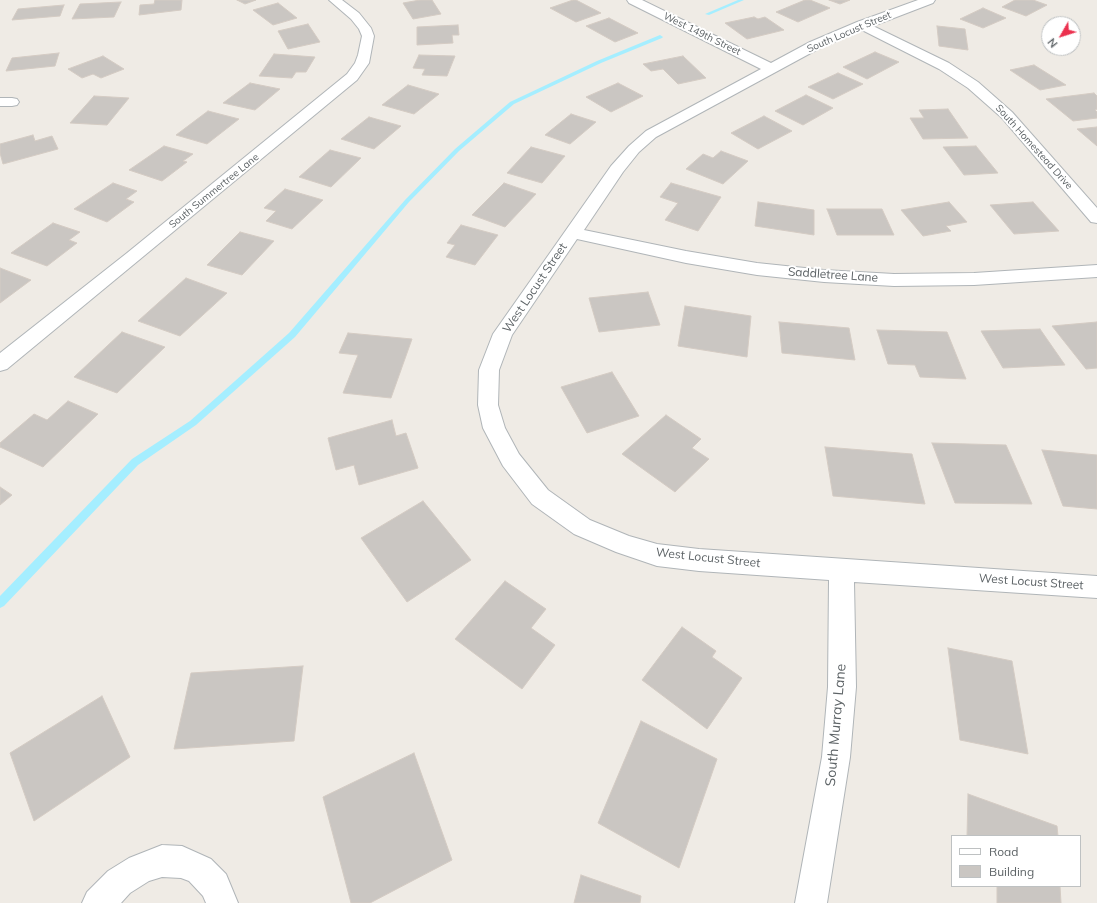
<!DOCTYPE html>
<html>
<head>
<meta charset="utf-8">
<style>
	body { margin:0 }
	#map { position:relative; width:1097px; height:903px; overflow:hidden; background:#efebe5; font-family:Mulish,sans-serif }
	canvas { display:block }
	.legend { position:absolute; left:951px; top:835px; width:130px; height:52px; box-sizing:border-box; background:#fff; border:1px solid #bec1c2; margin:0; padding:5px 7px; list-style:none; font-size:12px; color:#5d6366 }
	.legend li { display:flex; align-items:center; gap:8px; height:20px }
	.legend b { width:20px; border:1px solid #bec1c2 }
	.north { position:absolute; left:1041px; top:16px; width:40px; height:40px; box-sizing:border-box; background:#fff; border:1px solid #bec1c2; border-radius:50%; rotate:231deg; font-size:11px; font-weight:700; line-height:16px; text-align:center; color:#5d6366 }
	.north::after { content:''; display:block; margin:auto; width:14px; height:18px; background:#eb304e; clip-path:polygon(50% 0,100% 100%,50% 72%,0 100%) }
</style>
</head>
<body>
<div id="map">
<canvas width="1097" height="903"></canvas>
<ul class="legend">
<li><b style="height:5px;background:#fff"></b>Road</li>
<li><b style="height:11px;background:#cac6c2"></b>Building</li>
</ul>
<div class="north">N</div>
</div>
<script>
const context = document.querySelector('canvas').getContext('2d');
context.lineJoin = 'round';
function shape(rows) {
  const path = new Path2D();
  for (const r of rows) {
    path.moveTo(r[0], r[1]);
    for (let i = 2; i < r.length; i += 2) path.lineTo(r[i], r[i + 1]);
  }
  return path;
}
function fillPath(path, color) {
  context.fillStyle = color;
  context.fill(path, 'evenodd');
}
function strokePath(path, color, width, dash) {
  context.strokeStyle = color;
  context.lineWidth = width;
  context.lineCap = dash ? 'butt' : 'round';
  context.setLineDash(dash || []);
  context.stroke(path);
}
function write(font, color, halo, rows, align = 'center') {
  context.font = font + ' Mulish,sans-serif';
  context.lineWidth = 4;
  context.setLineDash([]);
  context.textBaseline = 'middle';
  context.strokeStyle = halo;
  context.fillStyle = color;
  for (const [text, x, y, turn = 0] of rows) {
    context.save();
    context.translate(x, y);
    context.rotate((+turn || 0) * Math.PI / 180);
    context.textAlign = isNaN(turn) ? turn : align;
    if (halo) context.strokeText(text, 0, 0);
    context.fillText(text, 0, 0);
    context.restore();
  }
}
const stream = shape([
	[738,0,744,0,709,15,705,14,738,0],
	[660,35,663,37,662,38,601,63,514,104,459,151,409,202,295,337,196,425,138,465,4,606,0,608,0,596,132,459,190,421,289,333,405,200,455,149,510,102,597,61,660,35]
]);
const building = shape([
	[155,0,182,0,181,10,139,15,140,5,154,4,155,0],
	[237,0,256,0,245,4,237,0],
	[420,0,432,0,441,14,413,19,403,3,420,0],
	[573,0,576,0,601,13,576,22,550,8,573,0],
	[805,0,810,0,830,8,798,22,776,12,805,0],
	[829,0,850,0,840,4,829,0],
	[1015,0,1033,0,1047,5,1026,16,1002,7,1015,0],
	[121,2,114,17,72,19,80,4,121,2],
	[278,3,297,18,273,25,253,10,278,3],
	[64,5,60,16,12,20,18,9,64,5],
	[983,8,1006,18,983,28,960,19,983,8],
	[754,17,758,19,765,17,784,30,747,39,725,23,754,17],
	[609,18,638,33,615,42,586,26,609,18],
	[308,24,320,42,288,49,278,31,308,24],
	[458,25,459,35,452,35,453,43,417,45,417,27,458,25],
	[937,26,965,29,968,50,939,46,937,26],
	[875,52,899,62,867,79,843,67,875,52],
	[59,53,55,66,6,71,12,58,59,53],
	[274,54,315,57,306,72,296,72,292,78,259,76,274,54],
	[419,55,455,56,447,76,422,75,425,69,413,68,419,55],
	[103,56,124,69,101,78,93,74,82,78,68,69,103,56],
	[683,56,706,78,678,84,663,69,651,71,643,64,683,56],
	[1034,65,1066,85,1040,90,1010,70,1034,65],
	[838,73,863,84,833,99,808,87,838,73],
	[250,83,280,89,255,110,223,103,250,83],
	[618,83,643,96,611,112,586,97,618,83],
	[408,85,439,94,414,114,382,105,408,85],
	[1094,93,1097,96,1097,109,1095,110,1097,112,1097,118,1073,121,1046,99,1094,93],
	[806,95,833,108,803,125,775,111,806,95],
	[94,96,129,98,107,125,70,123,94,96],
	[948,109,968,138,923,139,910,118,924,118,919,110,948,109],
	[208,111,239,119,207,144,176,135,208,111],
	[571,114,596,122,570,144,545,135,571,114],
	[764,116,792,131,758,149,731,133,764,116],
	[369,117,401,126,374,149,341,139,369,117],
	[1097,127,1097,146,1077,129,1097,127],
	[33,135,35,141,52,136,58,149,3,164,0,153,0,144,33,135],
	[164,146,193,154,183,161,187,162,162,181,129,170,164,146],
	[976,146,998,173,964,175,943,147,976,146],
	[531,147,565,156,542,183,507,173,531,147],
	[330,150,361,158,331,187,299,177,330,150],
	[721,151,748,161,723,184,686,169,703,154,713,158,721,151],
	[113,183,137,191,126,199,134,202,107,222,74,209,113,183],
	[504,183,536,194,505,227,472,215,504,183],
	[671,183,721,197,698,231,665,220,678,203,660,197,671,183],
	[285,189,323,200,292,229,266,221,276,211,264,208,285,189],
	[758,202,814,210,814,235,755,226,758,202],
	[949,202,967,222,946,226,951,231,923,236,901,210,949,202],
	[1033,202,1059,231,1014,234,990,205,1033,202],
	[827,209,882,209,894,235,837,235,827,209],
	[53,223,80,232,69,240,77,243,47,266,11,253,53,223],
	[461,225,498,235,475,265,446,257,455,245,447,243,461,225],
	[240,232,274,241,242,275,207,265,240,232],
	[0,268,31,280,0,303,0,268],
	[186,278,227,293,180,336,138,321,186,278],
	[648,292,660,325,599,332,589,298,648,292],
	[685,306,751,316,747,357,678,346,685,306],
	[779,322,849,328,855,360,782,353,779,322],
	[1097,322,1097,368,1086,369,1052,326,1097,322],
	[1040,329,1065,365,1003,368,981,331,1040,329],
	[877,330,947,332,966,379,920,377,915,365,888,364,877,330],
	[122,332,165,347,117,393,74,377,122,332],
	[348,333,412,339,391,398,343,393,358,355,339,353,348,333],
	[612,372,639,416,587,433,561,387,612,372],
	[68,401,98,414,43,467,0,447,0,443,34,414,47,420,68,401],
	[666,415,701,439,692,448,709,459,675,492,622,454,666,415],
	[392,420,396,436,406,433,418,468,359,485,354,465,336,470,328,438,392,420],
	[932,443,1006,445,1032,504,955,503,932,443],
	[825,447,912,454,925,504,833,496,825,447],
	[1042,450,1097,455,1097,509,1063,506,1042,450],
	[0,487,12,495,0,505,0,487],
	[423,501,471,560,407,602,361,538,423,501],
	[505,581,546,609,531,628,555,645,522,689,455,639,505,581],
	[682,627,716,651,712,657,742,678,707,729,642,680,682,627],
	[948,648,1012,661,1028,754,960,740,948,648],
	[303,666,294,741,174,749,191,673,303,666],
	[102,696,130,757,34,821,10,753,102,696],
	[641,721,717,759,679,868,598,823,641,721],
	[414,753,452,860,370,903,351,903,323,797,414,753],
	[968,794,1057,826,1058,836,967,836,968,794],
	[581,875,641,896,640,903,574,903,581,875],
	[997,886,1060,886,1061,903,997,903,997,886]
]);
const minor = shape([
	[329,0,342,0,359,13,371,28,374,36,369,63,357,80,7,369,0,371,0,353,127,253,347,74,355,63,358,55,362,36,359,29,351,19,329,0],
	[627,0,642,0,771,63,810,42,857,22,918,0,935,0,933,3,873,26,949,63,978,82,1012,112,1097,208,1097,223,1091,222,1002,118,968,88,939,69,862,30,820,48,656,137,639,152,623,172,584,230,686,251,757,263,824,270,894,274,974,273,1097,265,1097,277,974,285,894,286,824,282,757,275,686,263,577,239,512,335,499,370,498,405,505,428,519,454,548,490,590,520,629,536,657,544,699,549,1097,576,1097,598,854,582,856,687,850,757,827,903,795,903,822,757,828,687,829,580,699,571,657,566,616,552,574,534,532,504,503,466,483,428,478,405,479,370,493,334,611,166,629,146,646,131,761,69,629,3,627,0],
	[0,98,12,98,17,99,19,102,17,105,12,106,0,106,0,98],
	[162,845,182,846,211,859,226,874,238,903,206,903,203,896,189,881,181,878,162,877,149,881,130,893,121,903,82,903,87,892,108,871,129,858,162,845]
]);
const farStreetnames = [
	["South Locust Street",849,32,-23],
	["West 149th Street",702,34,26],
	["South Homestead Drive",1034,147,48],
	["South Summertree Lane",214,191,-39]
];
const streetNames = [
	["Saddletree Lane",833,275,4],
	["West Locust Street",535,288,-56],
	["West Locust Street",708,558,6],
	["West Locust Street",1031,582,4]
];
const nearStreetnames = [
	["South Murray Lane",836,725,-85]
];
fillPath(stream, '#a5eeff');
fillPath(building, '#cac6c2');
strokePath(building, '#d4cbc3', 1);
strokePath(minor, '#b0b5b8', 2);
fillPath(minor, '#fff');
write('10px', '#5d6366', '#fff', farStreetnames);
write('12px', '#5d6366', '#fff', streetNames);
write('14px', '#5d6366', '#fff', nearStreetnames);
</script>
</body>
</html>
